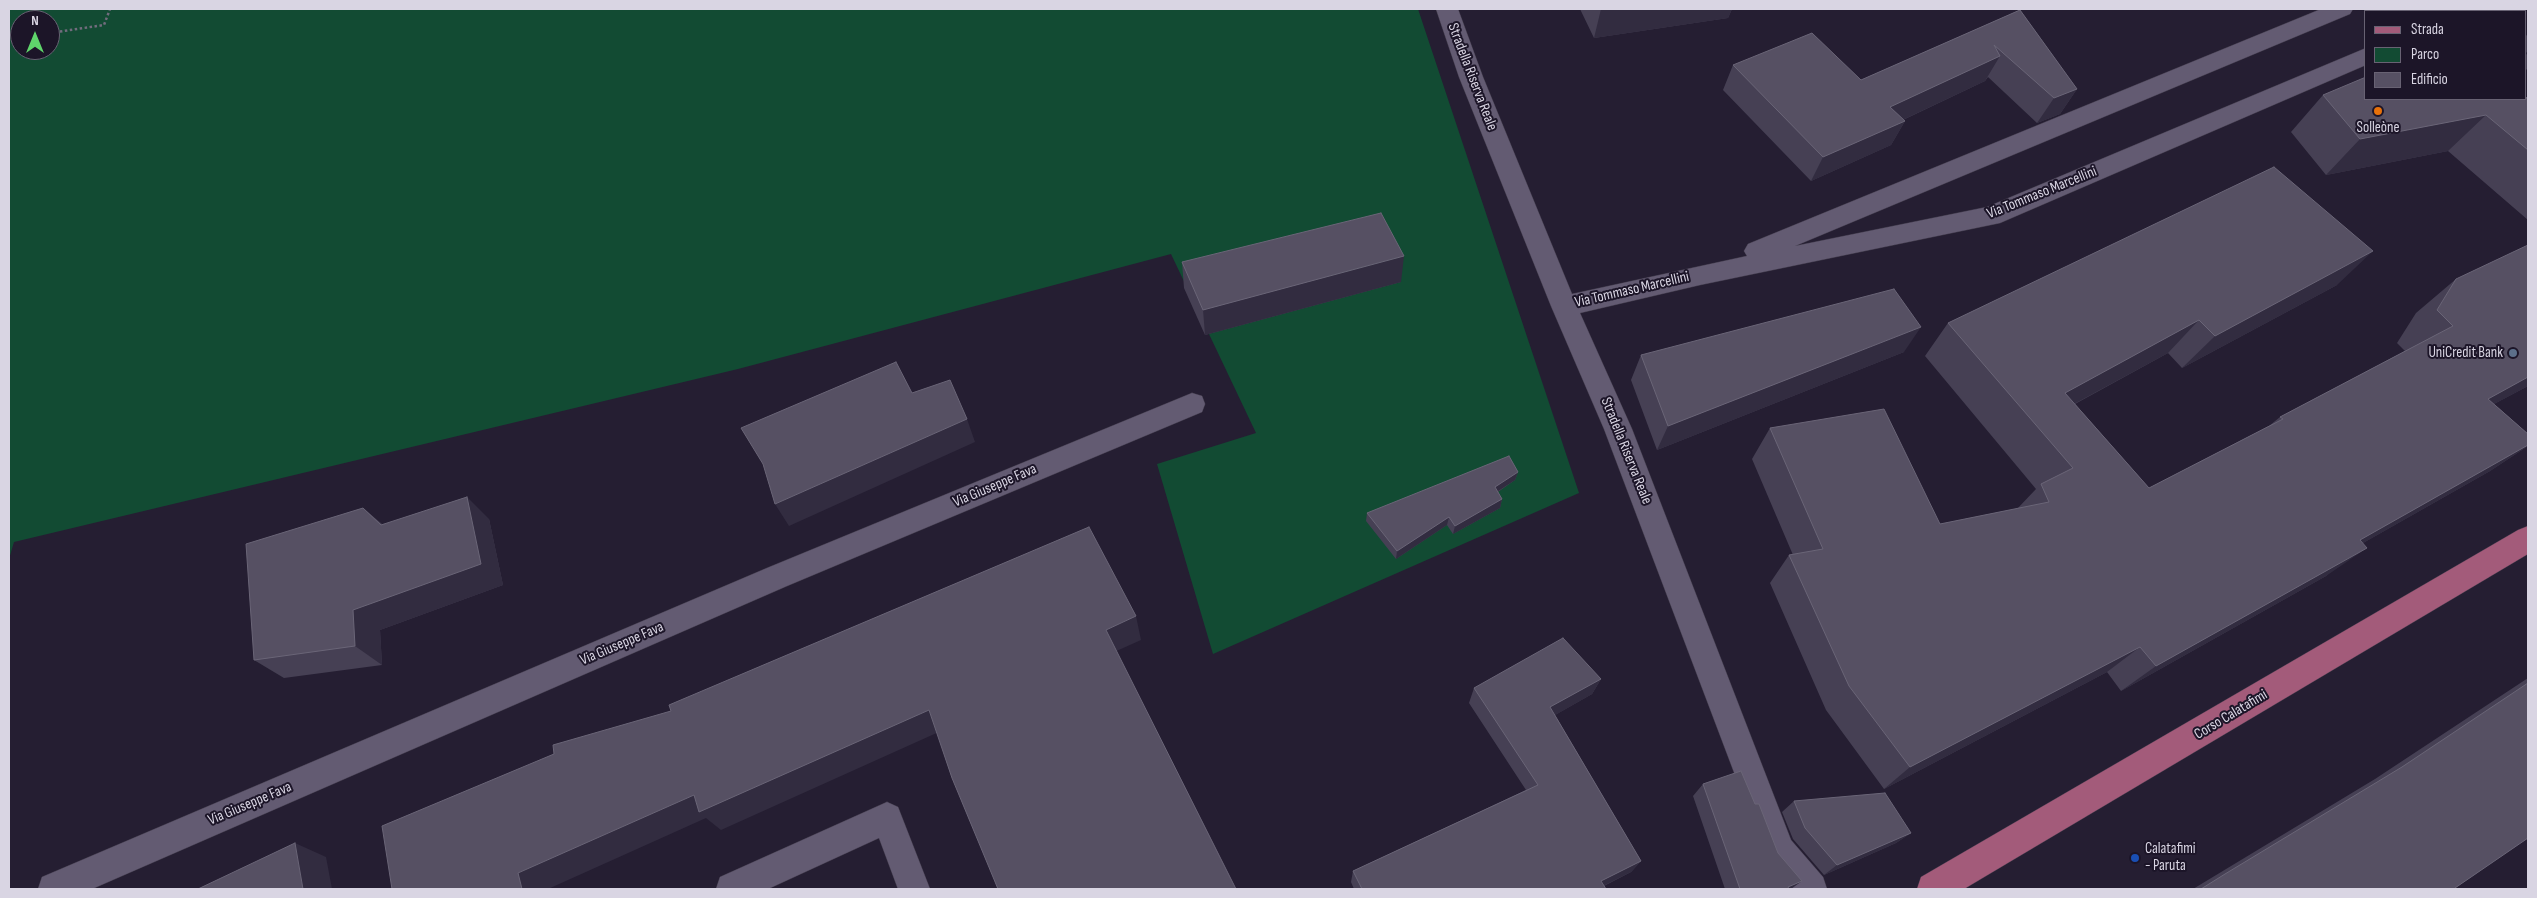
<!DOCTYPE html>
<html>
<head>
<meta charset="utf-8">
<style>
	body { margin:0 }
	#map { position:relative; width:2537px; height:898px; overflow:hidden; background:#251e32; font-family:"Sofia Sans Condensed",sans-serif }
	canvas { display:block }
	.frame { position:absolute; inset:0; border:10px solid #d9d5e3; pointer-events:none }
	.legend { position:absolute; left:2364px; top:10px; width:162px; height:90px; box-sizing:border-box; background:#1c1528; border:1px solid #686273; margin:0; padding:6px 9px; list-style:none; font-size:15px; color:#d9d5e3 }
	.legend li { display:flex; align-items:center; gap:10px; height:25px }
	.legend b { width:25px; border:1px solid #686273 }
	.north { position:absolute; left:10px; top:10px; width:50px; height:50px; box-sizing:border-box; background:#1c1528; border:1px solid #686273; border-radius:50%; rotate:0deg; font-size:14px; font-weight:700; line-height:20px; text-align:center; color:#d9d5e3 }
	.north::after { content:''; display:block; margin:auto; width:18px; height:22px; background:#5fd56b; clip-path:polygon(50% 0,100% 100%,50% 72%,0 100%) }
</style>
</head>
<body>
<div id="map">
<canvas width="2537" height="898"></canvas>
<div class="frame"></div>
<ul class="legend">
<li><b style="height:6px;background:#a35b7a"></b>Strada</li>
<li><b style="height:14px;background:#124b33"></b>Parco</li>
<li><b style="height:14px;background:#565063"></b>Edificio</li>
</ul>
<div class="north">N</div>
</div>
<script>
const context = document.querySelector('canvas').getContext('2d');
context.lineJoin = 'round';
function fillPath(path, color) {
  context.fillStyle = color;
  context.fill(path, 'evenodd');
}
function shape(rows) {
  const path = new Path2D();
  for (const r of rows) {
    path.moveTo(r[0], r[1]);
    for (let i = 2; i < r.length; i += 2) path.lineTo(r[i], r[i + 1]);
  }
  return path;
}
function strokePath(path, color, width, dash) {
  context.strokeStyle = color;
  context.lineWidth = width;
  context.lineCap = dash ? 'butt' : 'round';
  context.setLineDash(dash || []);
  context.stroke(path);
}
function write(font, color, halo, rows, align = 'center') {
  context.font = font + ' "Sofia Sans Condensed",sans-serif';
  context.lineWidth = 4;
  context.setLineDash([]);
  context.textBaseline = 'middle';
  context.strokeStyle = halo;
  context.fillStyle = color;
  for (const [text, x, y, turn = 0] of rows) {
    context.save();
    context.translate(x, y);
    context.rotate((+turn || 0) * Math.PI / 180);
    context.textAlign = isNaN(turn) ? turn : align;
    if (halo) context.strokeText(text, 0, 0);
    context.fillText(text, 0, 0);
    context.restore();
  }
}
const green = shape([
	[9,9,1418,9,1579,493,1213,654,1157,464,1256,433,1171,254,738,369,14,542,9,559],
	[20,20,50,20,50,50,20,50]
]);
const path = shape([
	[50,33,104,25,110,9],
	[18,38,20,38]
]);
const minor = shape([
	[1436,9,1458,9,1483,77,1572,294,1747,256,1744,251,1748,244,2321,9,2353,9,2350,14,1795,246,1987,207,2366,48,2366,65,2000,223,1700,285,1580,313,1632,429,1791,840,1823,877,1827,889,1790,889,1768,862,1604,429,1551,306,1459,77,1436,9],
	[2393,9,2416,9,2417,11,2394,11,2393,9],
	[2456,9,2483,9,2482,11,2455,11,2456,9],
	[1192,393,1202,396,1205,404,1202,412,787,586,92,889,38,889,42,877,767,568,1192,393],
	[887,802,898,807,930,889,898,889,879,838,768,889,716,889,720,877,887,802]
]);
const major = shape([
	[2528,526,2528,554,1964,889,1917,889,1921,877,2518,530,2528,526]
]);
const wall = shape([
	[1580,9,1732,9,1728,18,1594,38],
	[2020,10,2077,89,2060,114,2037,123,1988,77,1985,81,1903,120,1905,121,1891,145,1811,181,1723,90,1733,65,1861,80],
	[2528,33,2528,71,2526,69,2526,55,2527,53,2526,52,2526,36],
	[2323,95,2528,100,2528,220,2448,151,2326,175,2291,132],
	[1182,262,1401,282,1205,335,1184,288],
	[2456,279,2528,386,2494,404,2528,434,2528,446,2490,471,2363,543,2326,576,2121,691,2107,672,1884,789,1826,710,1770,583,1789,555,1793,555,1752,459,1770,428,1940,524,2017,509,2036,489,1925,356,1948,323,2337,285,2182,368,2168,353,2075,404,2149,488,2269,426,2280,417,2405,351,2397,343,2416,313],
	[1904,352,1657,450,1631,380,1641,355],
	[1518,472,1515,480,1498,492,1502,499,1500,508,1453,534,1447,525,1396,559,1366,521,1367,513],
	[363,508,382,524,489,519,503,585,380,630,382,665,284,678,254,660],
	[2528,678,2528,838,2455,888,2456,889,2193,889,2375,779],
	[1601,679,1592,694,1555,715,1641,861,1631,872,1604,886,1606,889,1354,889,1351,882,1353,871,1526,790,1469,703,1474,688],
	[1703,784,1791,889,1725,889,1693,796],
	[1794,801,1911,833,1896,843,1824,875,1793,839,1782,812]
]);
const shadedWall = shape([
	[1601,9,1732,9,1728,18,1594,38],
	[2000,56,1985,81,1877,132,1890,107],
	[2077,89,2060,114,2037,123,2054,98],
	[2486,115,2448,151,2326,175,2360,139],
	[1905,121,1891,145,1811,181,1823,157],
	[2373,251,2337,285,2182,368,2215,336],
	[1404,256,1401,282,1205,335,1203,310],
	[2199,320,2168,353,2037,424,2065,393],
	[1921,327,1904,352,1657,450,1668,426],
	[2528,377,2528,386,2445,430,2488,399],
	[967,419,975,442,789,526,775,504],
	[2528,445,2528,446,2490,471,2319,568,2360,540],
	[1518,472,1515,480,1492,495,1495,487],
	[467,497,489,519,503,585,380,630,382,665,355,646,353,610],
	[1502,499,1500,508,1453,534,1455,526],
	[1449,517,1447,525,1396,559,1397,551],
	[2367,548,2326,576,2121,691,2156,666],
	[1136,616,1141,640,1112,653,1106,630],
	[2140,647,2107,672,1884,789,1910,767],
	[1601,679,1592,694,1543,722,1550,707],
	[929,710,941,731,721,830,706,818,548,889,522,889,518,873,694,795],
	[1911,833,1896,843,1824,875,1837,865],
	[295,843,326,857,332,889,303,889],
	[1641,861,1631,872,1597,889,1601,881],
	[1802,881,1791,889,1785,889,1788,887]
]);
const building = shape([
	[2020,10,2077,89,2054,98,1994,45,2000,56,1890,107,1905,121,1823,157,1733,65,1812,33,1861,80,2020,10],
	[2366,77,2366,99,2526,99,2526,97,2528,100,2528,150,2486,115,2360,139,2323,95,2366,77],
	[2274,167,2373,251,2215,336,2199,320,2065,393,2149,488,2283,419,2280,417,2453,326,2437,310,2456,279,2528,245,2528,377,2488,399,2528,434,2528,445,2360,540,2367,548,2156,666,2140,647,1910,767,1849,686,1789,555,1823,549,1770,428,1884,409,1940,524,2049,502,2041,484,2073,468,1948,323,2274,167],
	[1381,213,1404,256,1203,310,1182,262,1381,213],
	[1894,289,1921,327,1668,426,1641,355,1894,289],
	[896,362,912,393,950,380,967,419,775,504,763,464,741,428,896,362],
	[1509,456,1518,472,1495,487,1502,499,1455,526,1449,517,1397,551,1367,513,1509,456],
	[467,497,481,564,353,610,355,646,254,660,246,544,363,508,381,525,467,497],
	[1089,527,1136,616,1106,630,1236,889,998,889,952,778,929,710,699,812,694,795,518,873,522,889,392,889,382,826,554,754,553,745,671,711,669,705,1089,527],
	[1563,638,1601,679,1550,707,1641,861,1601,881,1606,889,1362,889,1353,871,1538,785,1474,688,1563,638],
	[2528,683,2528,838,2455,888,2456,889,2201,889,2225,874,2402,767,2528,683],
	[1741,771,1755,804,1759,804,1778,853,1802,881,1788,887,1789,889,1740,889,1703,784,1741,771],
	[1885,793,1911,833,1837,865,1805,828,1794,801,1885,793],
	[295,843,303,889,198,889,295,843]
]);
const markers = [
	[2378,111,5,"#e8710a"],
	[2513,353,5,"#5c6f8a"],
	[2135,858,5,"#1a4fb4"]
];
const streetNames = [
	["Stradella Riserva Reale",1472,77,69],
	["Via Tommaso Marcellini",2042,193,-22],
	["Via Tommaso Marcellini",1632,290,-13],
	["Stradella Riserva Reale",1626,451,68],
	["Via Giuseppe Fava",995,486,-23],
	["Via Giuseppe Fava",622,644,-23],
	["Corso Calatafimi",2231,715,-31],
	["Via Giuseppe Fava",250,804,-23]
];
const poiNames = [
	["Solleòne",2378,128],
	["UniCredit Bank",2503,353,"right"],
	["Calatafimi",2145,849,"left"],
	["- Paruta",2145,866,"left"]
];
fillPath(green, '#124b33');
strokePath(minor, '#3f3949', 1);
strokePath(major, '#3f3949', 1);
strokePath(path, '#716c7d', 2.5, [2.5, 2.5]);
fillPath(minor, '#635b72');
fillPath(major, '#a35b7a');
fillPath(wall, '#464054');
fillPath(shadedWall, '#322c40');
fillPath(building, '#565063');
strokePath(building, '#6a6577', 1);
for (const [x, y, r, color] of markers) {
  const dot = new Path2D();
  dot.arc(x, y, r, 0, 2 * Math.PI);
  context.fillStyle = color;
  context.fill(dot);
  strokePath(dot, '#1c1528', 2);
}
write('15px', '#d9d5e3', '#1c1528', streetNames);
write('15px', '#d9d5e3', '#1c1528', poiNames);
</script>
</body>
</html>
